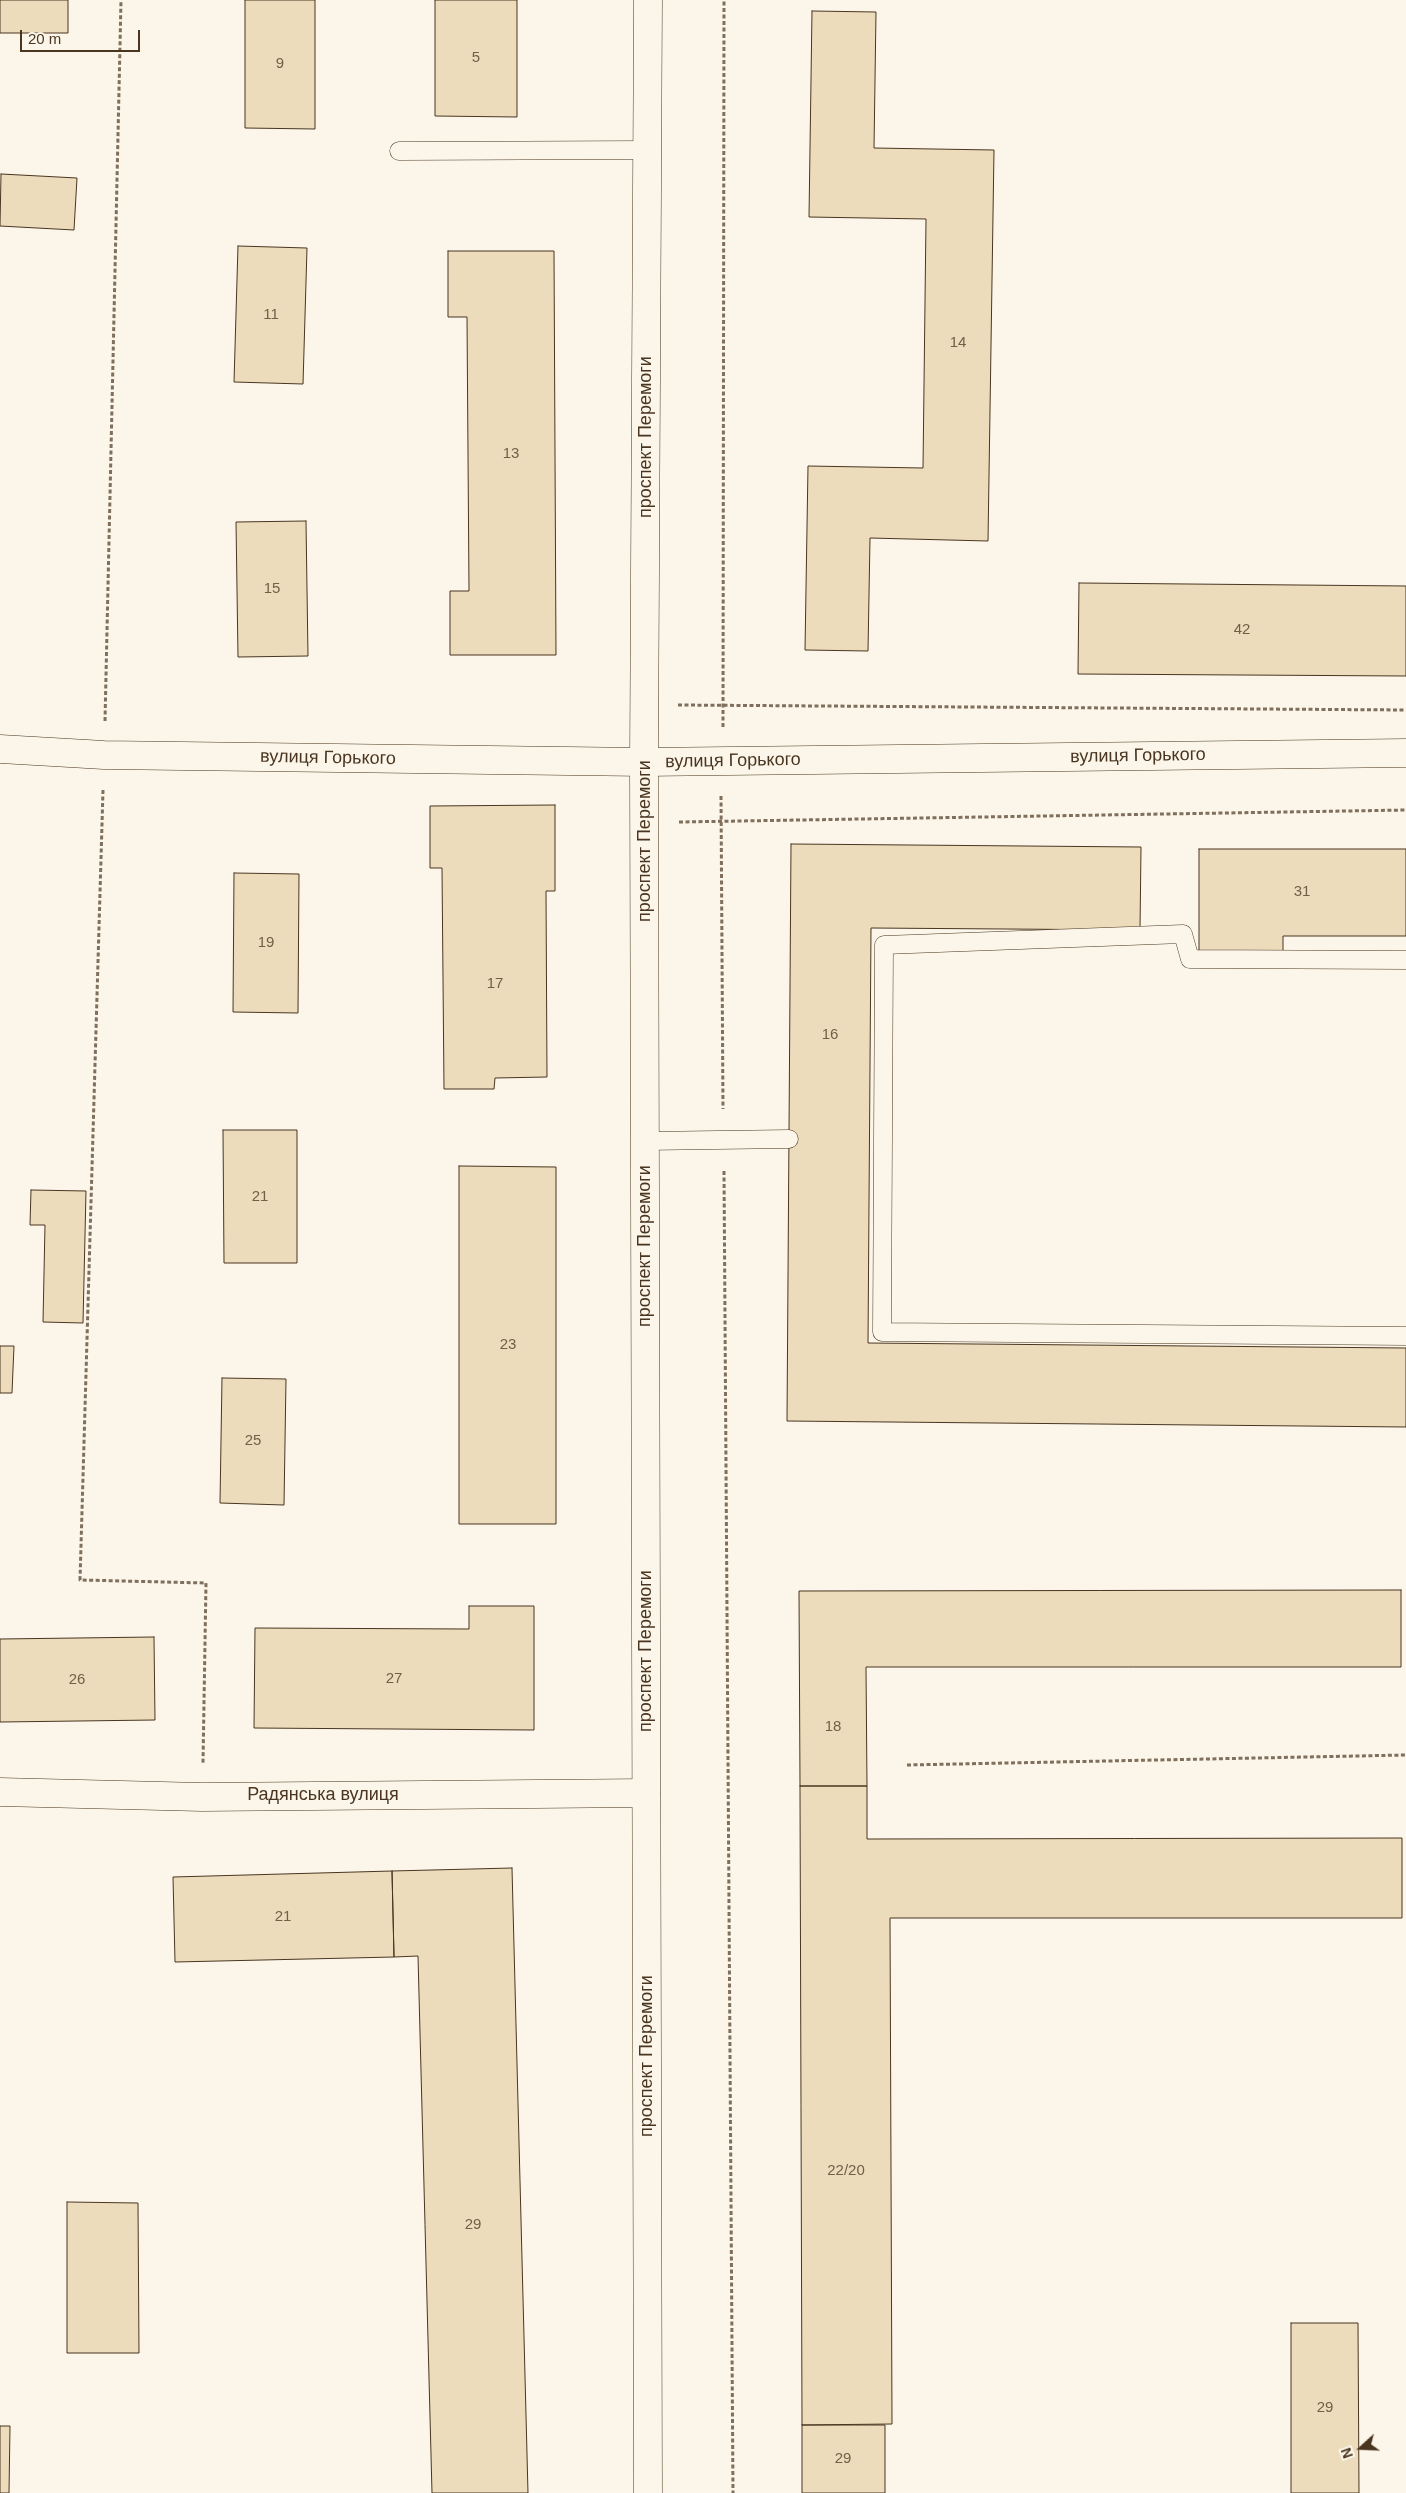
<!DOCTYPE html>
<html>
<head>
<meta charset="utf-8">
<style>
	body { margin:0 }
	#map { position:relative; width:1406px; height:2493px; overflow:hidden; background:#fbf6e9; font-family:Arial,sans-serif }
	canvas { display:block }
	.north { position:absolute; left:1336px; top:2423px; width:50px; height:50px; -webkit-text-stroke:4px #fbf6e9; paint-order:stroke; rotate:250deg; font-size:14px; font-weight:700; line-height:20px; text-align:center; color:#4a3520 }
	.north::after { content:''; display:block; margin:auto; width:18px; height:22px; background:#4a3520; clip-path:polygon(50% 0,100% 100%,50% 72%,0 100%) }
	.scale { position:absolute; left:20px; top:30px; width:120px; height:22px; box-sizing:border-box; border:2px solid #4a3520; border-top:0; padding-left:6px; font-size:15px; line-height:18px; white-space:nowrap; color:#4a3520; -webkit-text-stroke:4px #fbf6e9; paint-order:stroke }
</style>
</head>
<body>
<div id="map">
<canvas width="1406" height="2493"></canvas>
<div class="north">N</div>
<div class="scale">20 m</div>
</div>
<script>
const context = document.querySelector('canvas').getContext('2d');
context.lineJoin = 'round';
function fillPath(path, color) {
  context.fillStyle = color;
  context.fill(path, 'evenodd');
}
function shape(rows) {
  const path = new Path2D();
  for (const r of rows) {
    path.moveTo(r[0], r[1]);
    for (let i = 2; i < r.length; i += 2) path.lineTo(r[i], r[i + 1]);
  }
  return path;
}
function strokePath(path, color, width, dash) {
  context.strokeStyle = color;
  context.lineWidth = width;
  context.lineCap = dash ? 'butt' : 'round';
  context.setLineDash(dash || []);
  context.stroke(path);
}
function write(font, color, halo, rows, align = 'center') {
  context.font = font + ' Arial,sans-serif';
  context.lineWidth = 4;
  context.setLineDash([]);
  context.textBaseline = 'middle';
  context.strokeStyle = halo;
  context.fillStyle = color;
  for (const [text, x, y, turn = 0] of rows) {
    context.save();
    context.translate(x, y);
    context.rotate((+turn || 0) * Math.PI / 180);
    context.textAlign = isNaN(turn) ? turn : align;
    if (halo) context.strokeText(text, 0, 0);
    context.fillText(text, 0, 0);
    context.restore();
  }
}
const building = shape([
	[0,0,68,0,68,33,0,33,0,0],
	[245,0,315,0,315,129,245,128,245,0],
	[435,0,517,0,517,117,435,116,435,0],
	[812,11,876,12,874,148,994,150,988,541,870,538,868,651,805,650,808,466,923,468,926,219,809,217,812,11],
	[1,174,77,178,74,230,0,226,1,174],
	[238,246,307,248,303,384,234,382,238,246],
	[448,251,554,251,556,655,450,655,450,591,469,591,467,317,448,317,448,251],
	[306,521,308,656,238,657,236,522,306,521],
	[1079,583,1406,586,1406,676,1078,674,1079,583],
	[555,805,555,891,546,891,547,1077,495,1078,494,1089,444,1089,442,868,430,868,430,806,555,805],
	[791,844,1141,847,1140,930,871,928,868,1343,1406,1348,1406,1427,787,1421,791,844],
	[1199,849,1406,849,1406,936,1283,936,1283,951,1199,951,1199,849],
	[234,873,299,874,298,1013,233,1012,234,873],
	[223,1130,297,1130,297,1263,224,1263,223,1130],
	[459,1166,556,1167,556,1524,459,1524,459,1166],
	[31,1190,86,1191,83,1323,43,1322,45,1225,30,1225,31,1190],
	[0,1346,14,1346,12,1393,0,1393,0,1346],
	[222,1378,286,1379,284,1505,220,1503,222,1378],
	[1401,1590,1401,1667,866,1667,867,1786,800,1786,799,1591,1401,1590],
	[469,1606,534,1606,534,1730,254,1728,255,1628,469,1629,469,1606],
	[154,1637,155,1720,0,1722,0,1639,154,1637],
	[800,1786,867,1786,867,1839,1402,1838,1402,1918,890,1918,892,2424,802,2425,800,1786],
	[512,1868,528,2493,432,2493,418,1956,394,1957,392,1871,512,1868],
	[392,1871,394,1957,175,1962,173,1877,392,1871],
	[67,2202,138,2203,139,2353,67,2353,67,2202],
	[1291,2323,1358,2323,1359,2493,1291,2493,1291,2323],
	[802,2425,885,2425,885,2493,802,2493,802,2425],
	[0,2426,10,2426,9,2493,0,2493,0,2426]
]);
const path = shape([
	[678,705,1406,710],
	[105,721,121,0],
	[723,727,724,0],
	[103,790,80,1580,206,1583,203,1763],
	[721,796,723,1109],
	[679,822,1406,810],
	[724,1171,733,2493],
	[907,1765,1406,1755]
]);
const lane = shape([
	[399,151,648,150],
	[1406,960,1190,959,1183,934,884,945,882,1332,1406,1336],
	[645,1141,789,1139]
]);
const street = shape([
	[0,749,104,755,644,762,1406,753],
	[0,1792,202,1797,646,1793]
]);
const secondary = shape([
	[648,2493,644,762,648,0]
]);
const numberNames = [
	["5",476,58],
	["9",280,64],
	["11",271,315],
	["14",958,343],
	["13",511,454],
	["15",272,589],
	["42",1242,630],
	["31",1302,892],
	["19",266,943],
	["17",495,984],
	["16",830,1035],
	["21",260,1197],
	["23",508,1345],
	["25",253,1441],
	["27",394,1679],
	["26",77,1680],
	["18",833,1727],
	["21",283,1917],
	["22/20",846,2171],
	["29",473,2225],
	["29",1325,2408],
	["29",843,2459]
];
const streetNames = [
	["проспект Перемоги",646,437,-90],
	["вулиця Горького",1138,756,-1],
	["вулиця Горького",328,758,1],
	["вулиця Горького",733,761,-1],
	["проспект Перемоги",645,841,-90],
	["проспект Перемоги",645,1246,-90],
	["проспект Перемоги",646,1651,-90],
	["Радянська вулиця",323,1795],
	["проспект Перемоги",647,2056,-90]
];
fillPath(building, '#ecdcbc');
strokePath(building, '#4a3520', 1);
strokePath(lane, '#4a3520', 19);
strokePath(street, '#4a3520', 29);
strokePath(secondary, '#4a3520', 29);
strokePath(path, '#7f6f5c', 3, [4, 2.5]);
strokePath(lane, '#fbf6e9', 18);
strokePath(street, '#fbf6e9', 28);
strokePath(secondary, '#fbf6e9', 28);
write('15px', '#725f47', null, numberNames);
write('18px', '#4a3520', '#fbf6e9', streetNames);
</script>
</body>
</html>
